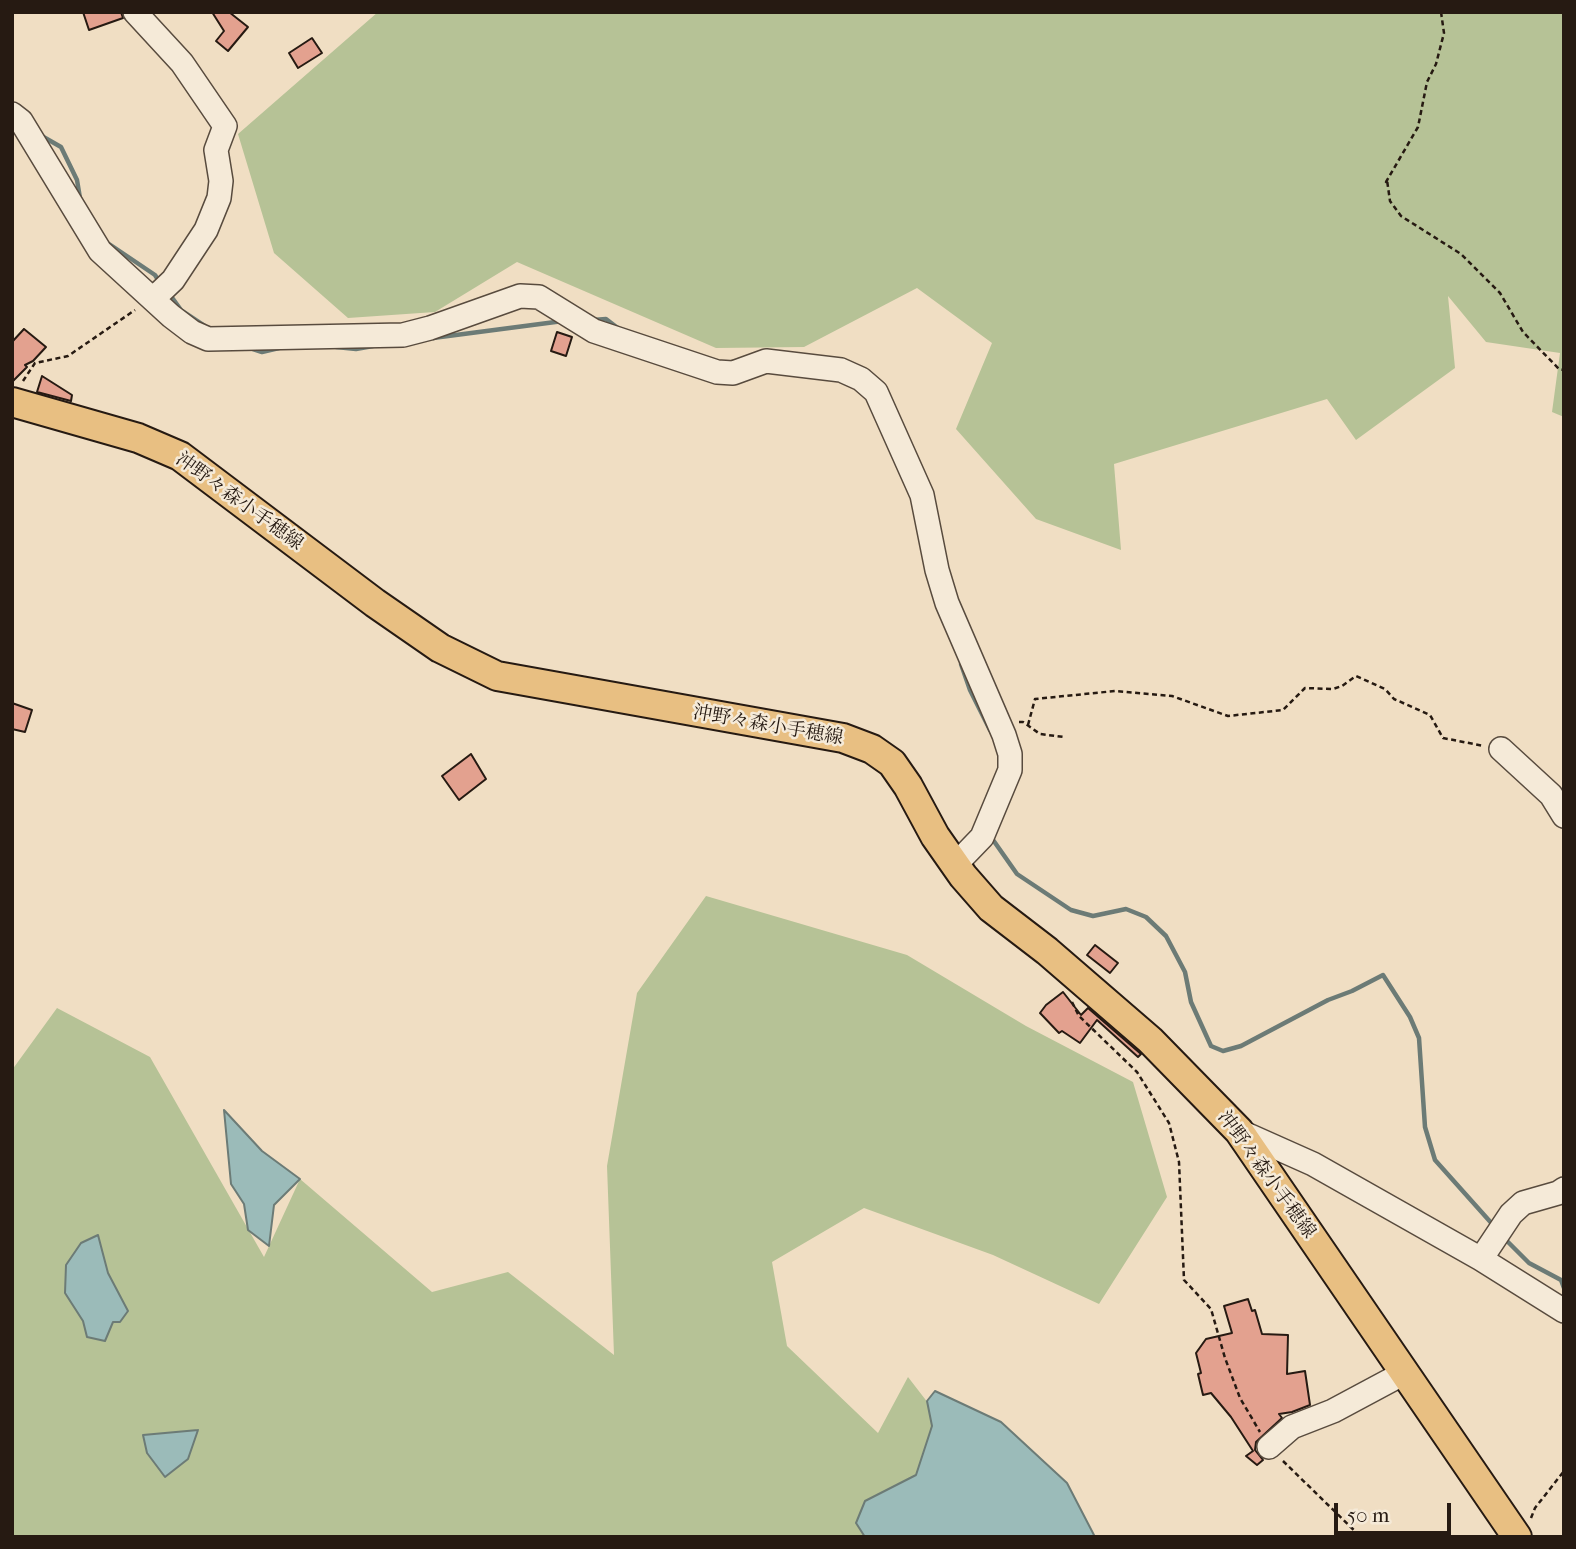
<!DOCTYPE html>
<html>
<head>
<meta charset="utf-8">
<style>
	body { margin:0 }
	#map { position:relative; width:1576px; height:1549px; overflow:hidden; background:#f0dec3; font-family:"IM FELL French Canon",serif }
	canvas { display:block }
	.frame { position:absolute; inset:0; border:14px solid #261a12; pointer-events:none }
	.scale { position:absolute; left:1334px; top:1503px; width:117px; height:32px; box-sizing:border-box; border:4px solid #261a12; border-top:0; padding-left:9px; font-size:21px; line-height:24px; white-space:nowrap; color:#261a12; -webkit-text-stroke:5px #f5ead8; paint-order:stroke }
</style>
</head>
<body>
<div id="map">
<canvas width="1576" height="1549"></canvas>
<div class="frame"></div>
<div class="scale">50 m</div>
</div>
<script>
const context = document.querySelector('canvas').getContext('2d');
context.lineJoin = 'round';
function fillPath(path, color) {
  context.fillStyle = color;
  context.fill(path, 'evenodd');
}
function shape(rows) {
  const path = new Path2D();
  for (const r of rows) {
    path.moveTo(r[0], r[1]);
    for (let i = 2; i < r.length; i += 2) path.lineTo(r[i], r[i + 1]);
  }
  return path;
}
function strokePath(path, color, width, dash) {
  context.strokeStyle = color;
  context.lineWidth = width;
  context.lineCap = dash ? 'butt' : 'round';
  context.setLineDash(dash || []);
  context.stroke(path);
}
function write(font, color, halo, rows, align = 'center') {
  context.font = font + ' "IM FELL French Canon","Noto Serif JP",serif';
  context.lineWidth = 5;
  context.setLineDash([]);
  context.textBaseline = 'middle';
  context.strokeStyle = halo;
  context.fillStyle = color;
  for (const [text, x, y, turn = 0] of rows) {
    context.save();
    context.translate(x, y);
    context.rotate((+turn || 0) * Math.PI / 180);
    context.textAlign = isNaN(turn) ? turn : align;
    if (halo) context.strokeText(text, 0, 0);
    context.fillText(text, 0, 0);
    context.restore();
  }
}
const green = shape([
	[378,12,1564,12,1564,417,1552,412,1560,353,1486,342,1448,296,1455,368,1356,440,1327,399,1114,464,1121,550,1036,519,956,429,992,343,917,288,804,347,716,348,517,262,435,312,348,318,274,253,238,134],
	[706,896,907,955,1026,1026,1133,1082,1167,1197,1099,1304,993,1255,864,1208,772,1262,787,1346,878,1433,908,1377,942,1421,907,1493,856,1523,865,1537,12,1537,12,1070,57,1008,150,1057,264,1257,300,1179,432,1292,508,1272,614,1355,607,1166,637,993]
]);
const water = shape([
	[224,1110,262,1151,300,1179,274,1205,269,1246,248,1230,244,1204,231,1184,224,1110],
	[98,1235,108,1273,128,1311,120,1322,113,1322,105,1341,87,1337,83,1321,65,1293,66,1265,81,1243,98,1235],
	[935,1391,1001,1422,1067,1483,1095,1537,865,1537,856,1523,865,1501,916,1475,932,1426,927,1401,935,1391],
	[198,1430,188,1459,165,1477,147,1453,143,1435,198,1430]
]);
const stream = shape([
	[40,135,61,147,77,180,80,198],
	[109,244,155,275,160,283],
	[168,292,181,310,205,326],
	[593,320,606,319,619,329],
	[433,338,563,321],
	[336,347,356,349,373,346],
	[250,348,262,352,279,348],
	[961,664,970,690,990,730],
	[991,837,1017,874,1071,910,1093,916,1126,909,1146,917,1166,936,1185,972,1191,1002,1211,1046,1223,1051,1241,1046,1328,1000,1352,991,1383,975,1410,1017,1419,1038,1425,1127,1435,1160,1494,1226],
	[1504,1238,1529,1263,1561,1280,1564,1288]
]);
const building = shape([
	[83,12,121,12,123,18,89,30,83,12],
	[212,12,229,12,248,27,228,51,216,41,224,31,212,12],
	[312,38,322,53,298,68,289,53,312,38],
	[24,329,46,347,33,361,25,365,27,367,12,382,12,342,24,329],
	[557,332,572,337,566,356,551,351,557,332],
	[42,376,72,395,71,401,37,392,42,376],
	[12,703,32,710,25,732,12,729,12,703],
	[471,754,486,779,459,800,442,776,471,754],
	[1095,945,1118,963,1110,973,1087,955,1095,945],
	[1063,992,1081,1015,1088,1008,1141,1054,1138,1057,1097,1020,1080,1043,1062,1031,1059,1033,1040,1013,1046,1005,1063,992],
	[1248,1299,1252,1311,1255,1310,1262,1334,1288,1335,1287,1374,1305,1371,1310,1405,1292,1412,1279,1414,1282,1418,1256,1442,1255,1450,1263,1460,1257,1465,1246,1456,1253,1451,1231,1417,1211,1393,1203,1395,1198,1374,1201,1373,1196,1353,1206,1339,1232,1333,1224,1306,1248,1299]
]);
const path = shape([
	[1441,12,1444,33,1436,64,1427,82,1418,127,1386,182,1387,180,1390,201,1401,216,1461,254,1500,293,1523,332,1559,369,1564,370],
	[23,381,35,363,68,356,135,310],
	[1019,722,1023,722,1040,734,1064,737],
	[1028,725,1035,699,1115,691,1172,696,1228,716,1283,710,1305,688,1333,689,1342,686,1356,676,1385,689,1394,699,1430,715,1443,738,1484,746],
	[1072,1002,1079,1016,1137,1072,1169,1123,1179,1162,1184,1280,1211,1309,1225,1358,1240,1398,1260,1432],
	[1283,1461,1361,1537],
	[1531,1518,1535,1508,1564,1471]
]);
const minor = shape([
	[135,12,182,63,225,126,216,150,221,181,219,198,206,230,173,280,153,299],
	[12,114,21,121,100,251,171,316,192,332,208,339,403,335,430,328,520,296,539,297,594,331,717,372,733,373,766,361,841,370,861,379,876,392,922,495,937,570,947,603,1004,735,1010,754,1010,770,982,837,955,865],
	[1501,749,1551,795,1564,816],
	[1239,1131,1313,1164,1481,1259,1564,1311],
	[1481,1259,1511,1214,1523,1203,1558,1193,1564,1189],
	[1269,1447,1292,1427,1333,1411,1404,1373]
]);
const major = shape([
	[12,402,138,438,180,456,375,603,440,648,497,676,843,738,872,749,892,763,908,786,935,836,963,876,991,908,1047,951,1150,1040,1239,1131,1517,1537]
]);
const streetNames = [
	["沖野々森小手穂線",239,502,36],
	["沖野々森小手穂線",768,726,10],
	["沖野々森小手穂線",1266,1175,54]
];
fillPath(green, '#b6c296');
fillPath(water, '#9bbbb9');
strokePath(water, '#6c7b76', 2);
strokePath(stream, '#6c7b76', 4.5);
fillPath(building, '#e3a18f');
strokePath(building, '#261a12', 2);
strokePath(minor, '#584b3e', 26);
strokePath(major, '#261a12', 32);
strokePath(path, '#261a12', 2.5, [5, 3.5]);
strokePath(minor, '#f5ead8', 23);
strokePath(major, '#e8bf82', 28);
write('19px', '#261a12', '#f5ead8', streetNames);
</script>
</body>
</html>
